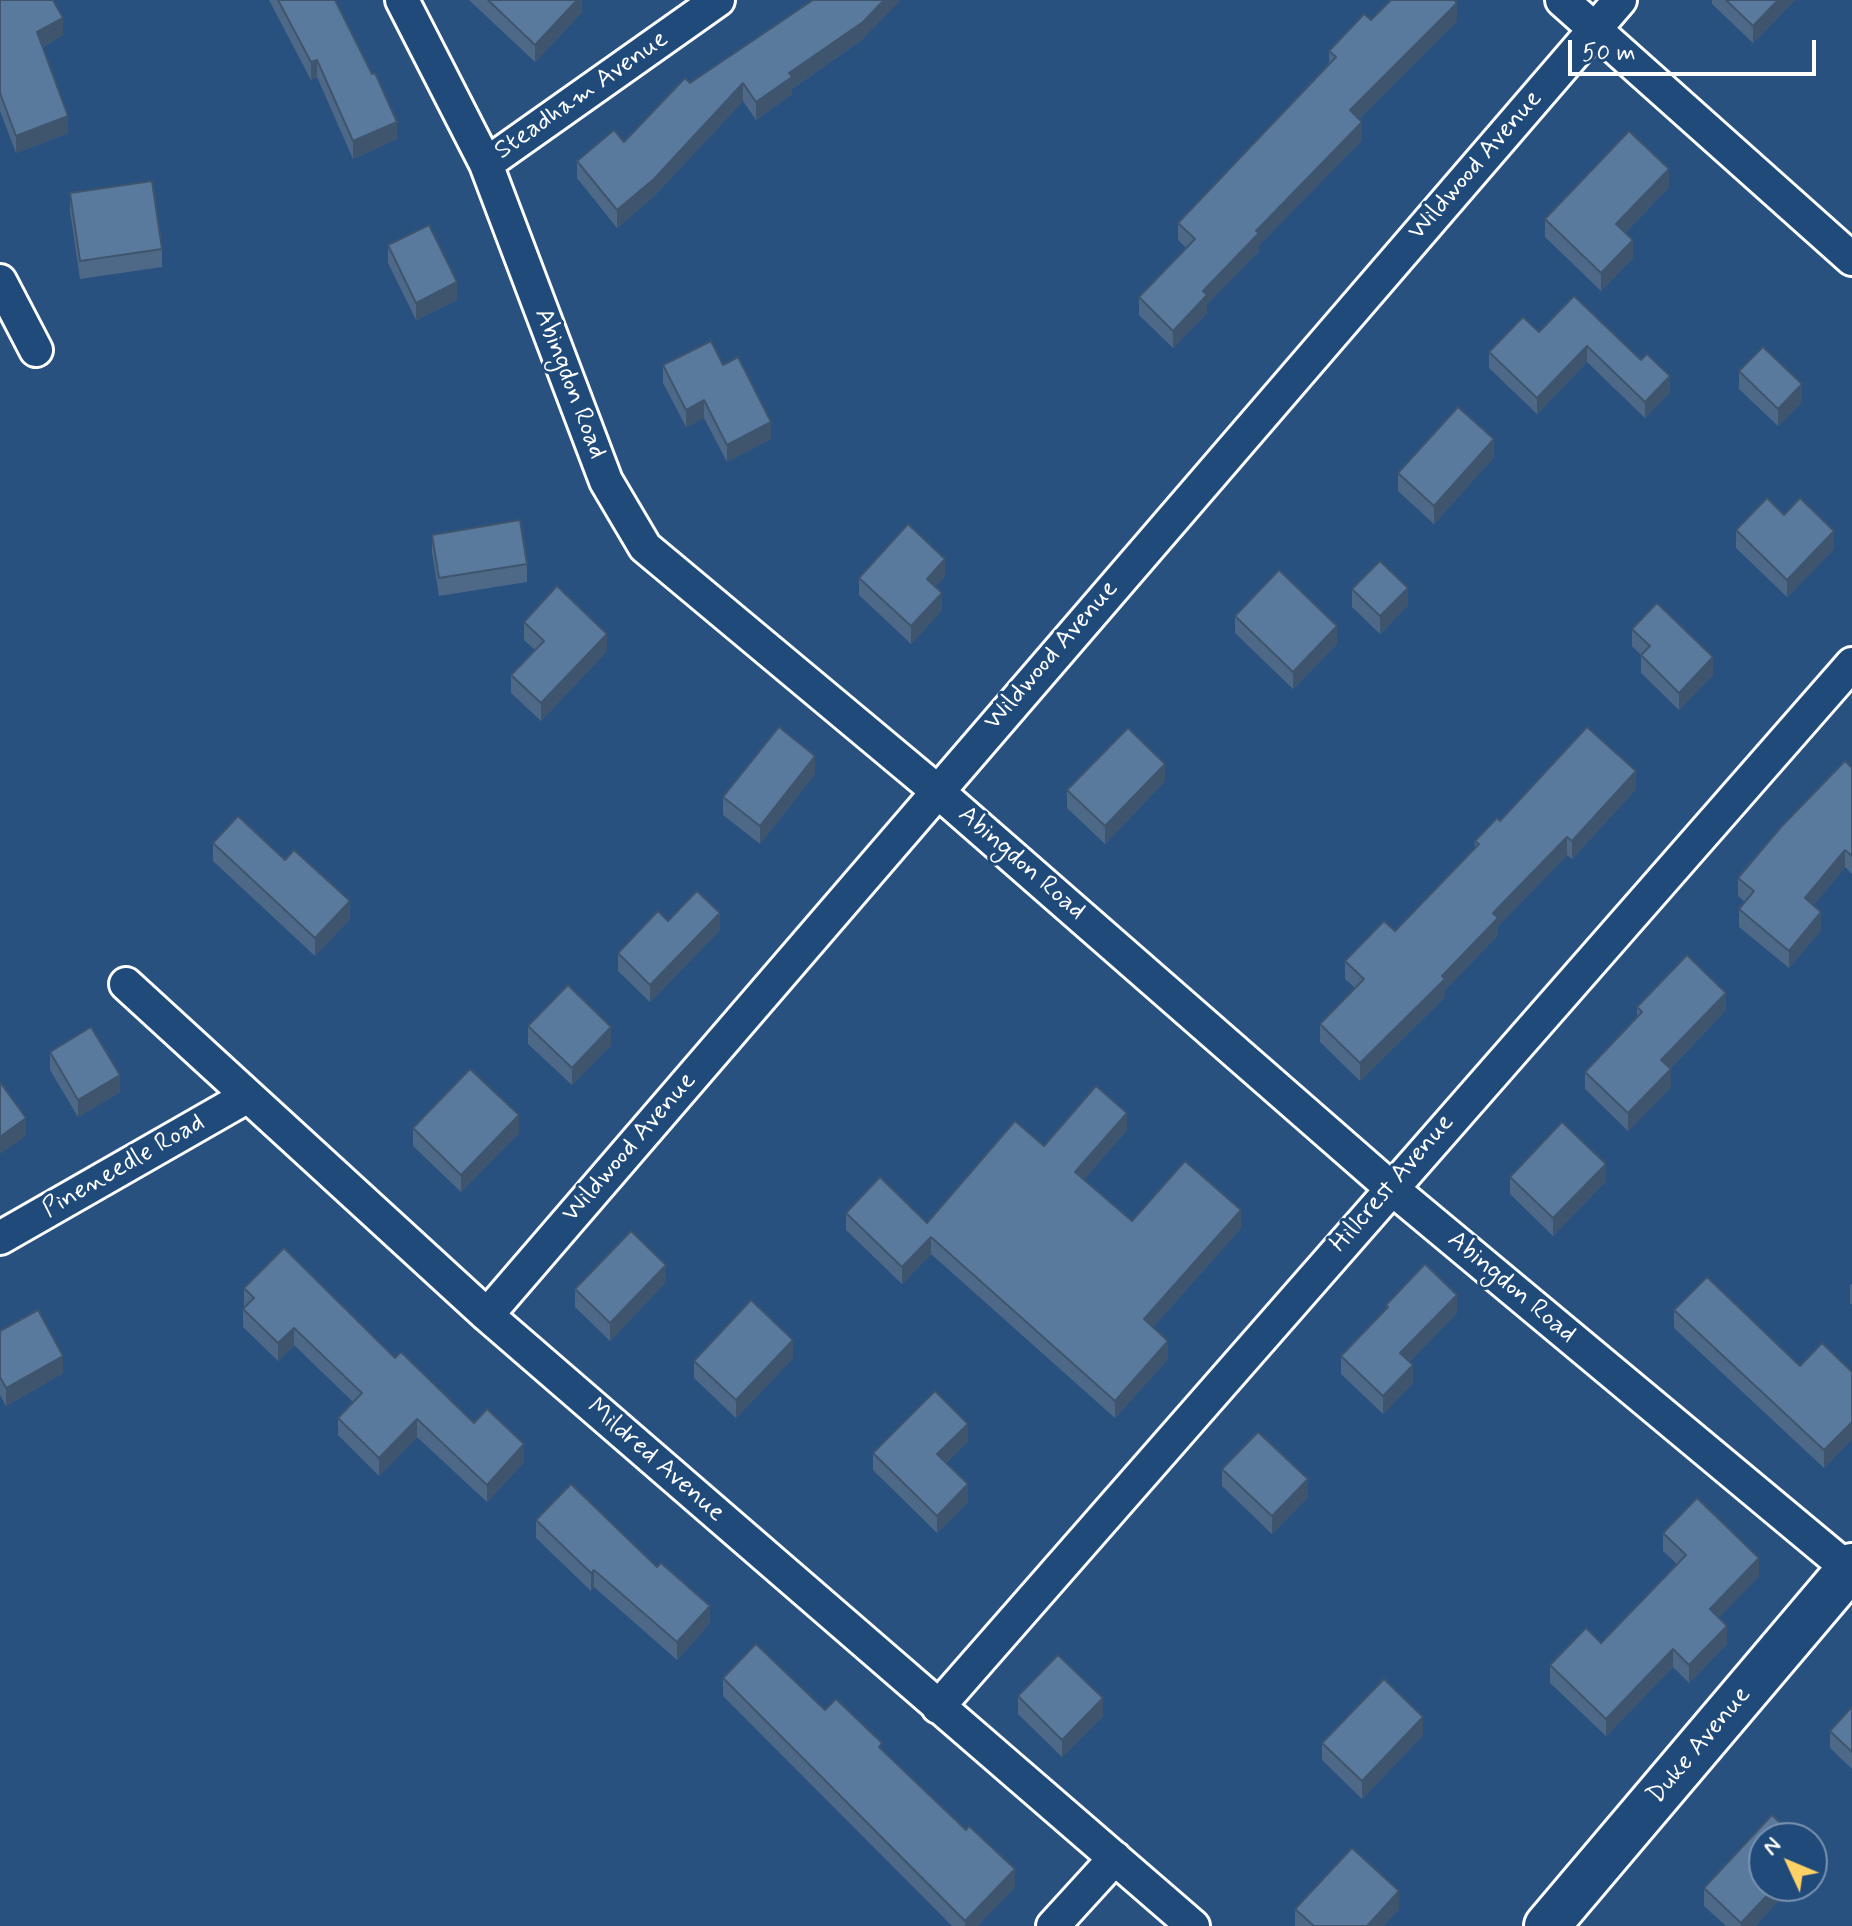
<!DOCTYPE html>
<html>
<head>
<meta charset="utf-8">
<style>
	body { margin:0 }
	#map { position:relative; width:1852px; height:1926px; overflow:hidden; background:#28517f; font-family:Mynerve,sans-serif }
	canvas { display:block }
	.north { position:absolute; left:1748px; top:1822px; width:80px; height:80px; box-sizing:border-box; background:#1f4a7a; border:2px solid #7992af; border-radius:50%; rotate:314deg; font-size:22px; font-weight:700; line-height:32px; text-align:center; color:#fff }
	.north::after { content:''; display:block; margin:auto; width:28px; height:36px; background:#ffd166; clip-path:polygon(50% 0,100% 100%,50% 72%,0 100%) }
	.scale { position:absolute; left:1568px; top:40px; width:248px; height:36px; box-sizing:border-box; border:4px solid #fff; border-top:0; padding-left:10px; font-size:24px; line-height:28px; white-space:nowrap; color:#fff; -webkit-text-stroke:6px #1f4a7a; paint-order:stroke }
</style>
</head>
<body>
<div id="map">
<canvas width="1852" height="1926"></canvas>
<div class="north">N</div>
<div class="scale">50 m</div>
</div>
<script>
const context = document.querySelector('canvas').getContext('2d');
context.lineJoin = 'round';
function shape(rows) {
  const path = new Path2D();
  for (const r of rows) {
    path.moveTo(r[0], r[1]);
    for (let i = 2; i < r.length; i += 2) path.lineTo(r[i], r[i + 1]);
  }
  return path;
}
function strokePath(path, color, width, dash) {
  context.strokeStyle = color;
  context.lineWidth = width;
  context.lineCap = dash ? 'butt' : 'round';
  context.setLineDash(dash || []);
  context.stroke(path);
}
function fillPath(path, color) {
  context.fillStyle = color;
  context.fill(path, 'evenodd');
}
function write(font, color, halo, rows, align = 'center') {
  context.font = font + ' Mynerve,sans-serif';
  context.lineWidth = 6;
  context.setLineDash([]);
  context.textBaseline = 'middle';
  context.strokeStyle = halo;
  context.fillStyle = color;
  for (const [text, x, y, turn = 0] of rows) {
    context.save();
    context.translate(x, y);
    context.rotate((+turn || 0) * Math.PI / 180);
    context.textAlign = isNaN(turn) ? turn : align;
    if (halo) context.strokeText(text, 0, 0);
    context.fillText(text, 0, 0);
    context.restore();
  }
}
const street = shape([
	[402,0,486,164,606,481,645,547,936,790,1390,1187,1852,1572],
	[1562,0,1852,259],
	[486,164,718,0],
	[0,281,36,350],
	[126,984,487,1315,1193,1926],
	[0,1238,248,1096],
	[487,1315,1620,0],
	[938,1707,1852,664],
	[1053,1926,1115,1858]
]);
const secondary = shape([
	[1547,1926,1852,1566]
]);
const wall = shape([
	[0,0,63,35,43,47,68,133,16,153,0,111],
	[269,0,335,0,397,139,353,159,317,77,311,80],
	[469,0,582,0,582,12,535,62],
	[1712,0,1795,0,1753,43,1712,4],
	[1371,20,1457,21,1359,119,1362,140,1259,245,1259,251,1207,304,1207,313,1173,348,1139,315,1139,297,1186,248,1178,240,1178,223,1329,63,1329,51],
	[863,39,792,89,792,94,756,120,743,101,654,196,617,228,577,178,577,161,624,142,690,83],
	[1669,187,1625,233,1633,258,1601,291,1545,237,1545,219],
	[70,193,162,249,162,267,80,279,70,211],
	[388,245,457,300,416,320,388,263],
	[1539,332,1641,360,1670,392,1645,418,1587,362,1537,414,1489,368,1489,352],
	[663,365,723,365,771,439,727,462,704,418,686,427,663,383],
	[1739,371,1802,402,1778,426,1739,389],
	[1494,457,1434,524,1398,491,1398,473],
	[1784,515,1834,549,1787,597,1736,548,1736,530],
	[432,535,527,564,527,582,439,596,432,552],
	[945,576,935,587,942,610,911,644,859,595,859,578],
	[1352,589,1408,605,1380,634,1352,607],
	[1235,616,1337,644,1293,689,1235,633],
	[524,622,607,651,541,721,511,693,511,675,535,650,524,640],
	[1632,629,1713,675,1679,710,1641,673,1641,655,1632,646],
	[1852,768,1852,874,1845,867,1813,906,1821,930,1789,968,1739,927,1739,909,1745,902,1738,896,1738,878],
	[815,774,760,844,723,815,723,797],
	[1165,781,1105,844,1067,808,1067,790],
	[1636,789,1572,859,1567,855,1498,926,1498,935,1445,990,1445,997,1360,1081,1320,1042,1320,1024,1355,988,1345,979,1345,961,1395,931,1475,848,1475,841,1500,821],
	[213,843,350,919,315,956,213,861],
	[668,921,720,930,650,1002,618,971,618,953],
	[1637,1007,1726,1010,1670,1069,1671,1087,1628,1131,1585,1089,1585,1072,1637,1018],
	[528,1026,611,1045,572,1085,528,1044],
	[50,1052,120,1092,78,1117,50,1070],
	[413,1128,519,1133,461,1192,413,1146],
	[1127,1130,1084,1179,1132,1221,1241,1228,1153,1327,1168,1359,1115,1418,931,1254,902,1284,846,1230,846,1213,927,1223,1044,1146],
	[1510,1177,1606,1181,1553,1236,1510,1194],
	[666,1282,610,1341,575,1307,575,1289],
	[1852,1284,1852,1305,1850,1303,1850,1285],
	[244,1288,395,1358,524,1462,487,1502,417,1437,379,1476,338,1435,338,1418,353,1402,294,1345,278,1361,243,1327,243,1309,246,1307,244,1306],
	[1386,1305,1457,1313,1409,1362,1413,1383,1383,1414,1341,1374,1341,1356,1386,1310],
	[1674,1310,1800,1366,1852,1372,1852,1439,1824,1468,1674,1328],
	[0,1331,63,1373,6,1406,0,1395],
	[793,1358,736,1418,694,1378,694,1361],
	[968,1441,946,1463,968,1502,937,1533,873,1470,873,1453],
	[1222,1469,1308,1497,1272,1534,1222,1486],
	[536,1520,710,1623,677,1660,594,1587,591,1591,536,1538],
	[1663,1533,1759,1576,1718,1618,1727,1644,1689,1683,1673,1667,1606,1736,1550,1683,1550,1665,1601,1643,1677,1564,1663,1551],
	[723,1678,825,1710,882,1750,966,1830,1015,1887,977,1926,952,1926,723,1696],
	[1018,1696,1103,1716,1062,1757,1018,1714],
	[1852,1707,1852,1769,1830,1748,1830,1731],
	[1423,1735,1362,1799,1322,1760,1322,1743],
	[1792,1886,1755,1926,1726,1926,1704,1906,1704,1888],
	[1295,1909,1399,1909,1383,1926,1295,1926]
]);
const shadedWall = shape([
	[577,0,582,0,582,12,535,62,535,45],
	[884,0,901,0,863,39,792,89,792,94,756,120,756,102,789,73],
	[1778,0,1795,0,1753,43,1753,26],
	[1457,3,1457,21,1350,128,1350,110],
	[63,18,63,35,37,50,37,32],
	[317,60,317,77,311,80,311,62],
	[743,83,743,101,654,196,617,228,617,210],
	[68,116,68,133,16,153,16,136],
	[397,122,397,139,353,159,353,141],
	[1362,122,1362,140,1259,245,1259,251,1207,304,1207,313,1173,348,1173,331,1203,291,1256,231],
	[1669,169,1669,187,1616,242,1616,224],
	[1633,240,1633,258,1601,291,1601,273],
	[457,282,457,300,416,320,416,303],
	[1587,346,1587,362,1537,414,1537,398],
	[1670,376,1670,392,1645,418,1645,402],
	[1802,384,1802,402,1778,426,1778,409],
	[704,400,704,418,686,427,686,410],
	[771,422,771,439,727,462,727,445],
	[1494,439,1494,457,1434,524,1434,506],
	[1834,531,1834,549,1787,597,1787,580],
	[945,559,945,576,927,596,927,579],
	[1408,588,1408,605,1380,634,1380,616],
	[942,593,942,610,911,644,911,626],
	[1337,626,1337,644,1293,689,1293,672],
	[607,634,607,651,541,721,541,703],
	[1713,657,1713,675,1679,710,1679,693],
	[815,756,815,774,760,844,760,826],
	[1165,764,1165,781,1105,844,1105,826],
	[1636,771,1636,789,1572,859,1572,841],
	[1567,837,1567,855,1498,926,1498,935,1445,990,1445,997,1360,1081,1360,1063,1442,976,1493,913],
	[1845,850,1845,867,1805,916,1805,898],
	[350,901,350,919,315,956,315,938],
	[1821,912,1821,930,1789,968,1789,951],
	[720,913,720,930,650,1002,650,985],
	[1726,993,1726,1010,1661,1078,1661,1060],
	[611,1027,611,1045,572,1085,572,1068],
	[1671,1069,1671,1087,1628,1131,1628,1113],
	[120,1075,120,1092,78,1117,78,1100],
	[1127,1113,1127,1130,1075,1190,1075,1172],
	[519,1115,519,1133,461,1192,461,1175],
	[26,1118,26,1136,0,1154,0,1137],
	[1606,1164,1606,1181,1553,1236,1553,1218],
	[1241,1210,1241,1228,1144,1337,1144,1319],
	[931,1237,931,1254,902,1284,902,1267],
	[666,1265,666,1282,610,1341,610,1323],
	[1457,1295,1457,1313,1400,1371,1400,1353],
	[294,1328,294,1345,278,1361,278,1343],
	[793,1340,793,1358,736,1418,736,1400],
	[1168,1341,1168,1359,1115,1418,1115,1401],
	[63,1356,63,1373,6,1406,6,1388],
	[1413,1365,1413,1383,1383,1414,1383,1396],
	[417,1419,417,1437,379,1476,379,1458],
	[1852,1422,1852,1439,1824,1468,1824,1450],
	[968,1424,968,1441,937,1472,937,1454],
	[524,1444,524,1462,487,1502,487,1485],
	[1308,1479,1308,1497,1272,1534,1272,1516],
	[968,1484,968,1502,937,1533,937,1516],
	[1759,1558,1759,1576,1710,1627,1710,1609],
	[594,1570,594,1587,591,1591,591,1573],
	[710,1606,710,1623,677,1660,677,1642],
	[1727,1626,1727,1644,1689,1683,1689,1665],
	[1673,1649,1673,1667,1606,1736,1606,1719],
	[1103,1698,1103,1716,1062,1757,1062,1740],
	[1423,1717,1423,1735,1362,1799,1362,1781],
	[1015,1869,1015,1887,977,1926,965,1926,965,1921],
	[1776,1886,1792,1886,1755,1926,1741,1926,1741,1923],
	[1399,1891,1399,1909,1383,1926,1367,1926]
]);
const building = shape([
	[0,0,53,0,63,18,37,32,68,116,16,136,0,93,0,0],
	[278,0,335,0,372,74,375,73,397,122,353,141,317,60,311,62,278,0],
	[488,0,577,0,535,45,488,0],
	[813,0,884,0,863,22,789,73,792,77,756,102,743,83,654,179,617,210,577,161,614,130,624,142,685,78,690,83,813,0],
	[1391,0,1454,0,1457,3,1350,110,1362,122,1256,231,1259,233,1203,291,1207,295,1173,331,1139,297,1195,239,1178,223,1336,57,1329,51,1364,14,1371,20,1391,0],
	[1726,0,1778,0,1753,26,1726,0],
	[1629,131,1669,169,1616,224,1633,240,1601,273,1545,219,1629,131],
	[152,181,162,249,80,261,70,193,152,181],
	[429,225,457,282,416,303,388,245,429,225],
	[1574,296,1641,360,1647,354,1670,376,1645,402,1587,346,1537,398,1489,352,1523,317,1539,332,1574,296],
	[711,341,723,365,738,357,771,422,727,445,704,400,686,410,663,365,711,341],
	[1763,347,1802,384,1778,409,1739,371,1763,347],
	[1458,407,1494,439,1434,506,1398,473,1458,407],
	[1767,498,1784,515,1800,498,1834,531,1787,580,1736,530,1767,498],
	[520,520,527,564,439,578,432,535,520,520],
	[908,524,945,559,927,579,942,593,911,626,859,578,908,524],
	[1380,561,1408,588,1380,616,1352,589,1380,561],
	[1279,570,1337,626,1293,672,1235,616,1279,570],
	[557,586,607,634,541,703,511,675,544,641,524,622,557,586],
	[1657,603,1713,657,1679,693,1641,655,1650,646,1632,629,1657,603],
	[779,727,815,756,760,826,723,797,779,727],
	[1587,727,1636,771,1572,841,1567,837,1493,913,1498,918,1442,976,1445,979,1360,1063,1320,1024,1364,979,1345,961,1384,921,1395,931,1479,844,1475,841,1497,818,1500,821,1587,727],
	[1128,728,1165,764,1105,826,1067,790,1128,728],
	[1845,761,1852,768,1852,856,1845,850,1805,898,1821,912,1789,951,1739,909,1754,891,1738,878,1781,827,1845,761],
	[238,816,285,860,294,850,350,901,315,938,213,843,238,816],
	[697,891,720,913,650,985,618,953,658,911,668,921,697,891],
	[1687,955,1726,993,1661,1060,1671,1069,1628,1113,1585,1072,1642,1012,1637,1007,1687,955],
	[568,985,611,1027,572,1068,528,1026,568,985],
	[91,1027,120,1075,78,1100,50,1052,91,1027],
	[470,1069,519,1115,461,1175,413,1128,470,1069],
	[0,1082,26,1118,0,1137,0,1082],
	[1096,1086,1127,1113,1075,1172,1132,1221,1185,1161,1241,1210,1144,1319,1168,1341,1115,1401,931,1237,902,1267,846,1213,880,1177,927,1223,1015,1121,1044,1146,1096,1086],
	[1562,1122,1606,1164,1553,1218,1510,1177,1562,1122],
	[631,1231,666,1265,610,1323,575,1289,631,1231],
	[284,1248,395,1358,401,1352,474,1423,487,1409,524,1444,487,1485,417,1419,379,1458,338,1418,362,1393,294,1328,278,1343,243,1309,254,1298,244,1288,284,1248],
	[1425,1264,1457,1295,1400,1353,1413,1365,1383,1396,1341,1356,1388,1307,1386,1305,1425,1264],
	[1707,1277,1800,1366,1822,1343,1852,1372,1852,1422,1824,1450,1674,1310,1707,1277],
	[751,1300,793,1340,736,1400,694,1361,751,1300],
	[38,1310,63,1356,6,1388,0,1377,0,1331,38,1310],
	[935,1391,968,1424,937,1454,968,1484,937,1516,873,1453,935,1391],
	[1258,1432,1308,1479,1272,1516,1222,1469,1258,1432],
	[571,1484,657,1567,661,1563,710,1606,677,1642,594,1570,591,1573,536,1520,571,1484],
	[1697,1498,1759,1558,1710,1609,1727,1626,1689,1665,1673,1649,1606,1719,1550,1665,1586,1628,1601,1643,1686,1555,1663,1533,1697,1498],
	[756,1644,825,1710,836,1699,882,1743,879,1747,966,1830,969,1826,1015,1869,965,1921,723,1678,756,1644],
	[1058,1655,1103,1698,1062,1740,1018,1696,1058,1655],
	[1384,1679,1423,1717,1362,1781,1322,1743,1384,1679],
	[1852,1707,1852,1752,1830,1731,1852,1707],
	[1772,1815,1796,1838,1764,1838,1764,1886,1776,1886,1741,1923,1704,1888,1772,1815],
	[1352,1848,1399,1891,1367,1926,1314,1926,1295,1909,1352,1848]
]);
const streetNames = [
	["Steadham Avenue",582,96,-35],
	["Wildwood Avenue",1476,166,-49],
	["Abingdon Road",569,384,69],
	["Wildwood Avenue",1052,656,-49],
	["Abingdon Road",1021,864,41],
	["Wildwood Avenue",630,1148,-49],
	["Pineneedle Road",124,1167,-30],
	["Hillcrest Avenue",1393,1184,-49],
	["Abingdon Road",1511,1288,40],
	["Mildred Avenue",655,1461,41],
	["Duke Avenue",1700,1746,-50]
];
strokePath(street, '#fff', 38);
strokePath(secondary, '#fff', 50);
strokePath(street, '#1f4a7a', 32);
strokePath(secondary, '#1f4a7a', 44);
fillPath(wall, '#4d6987');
fillPath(shadedWall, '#3f556e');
fillPath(building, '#5a7a9d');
strokePath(building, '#3f556e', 2);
write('26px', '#fff', '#1f4a7a', streetNames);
</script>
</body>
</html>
